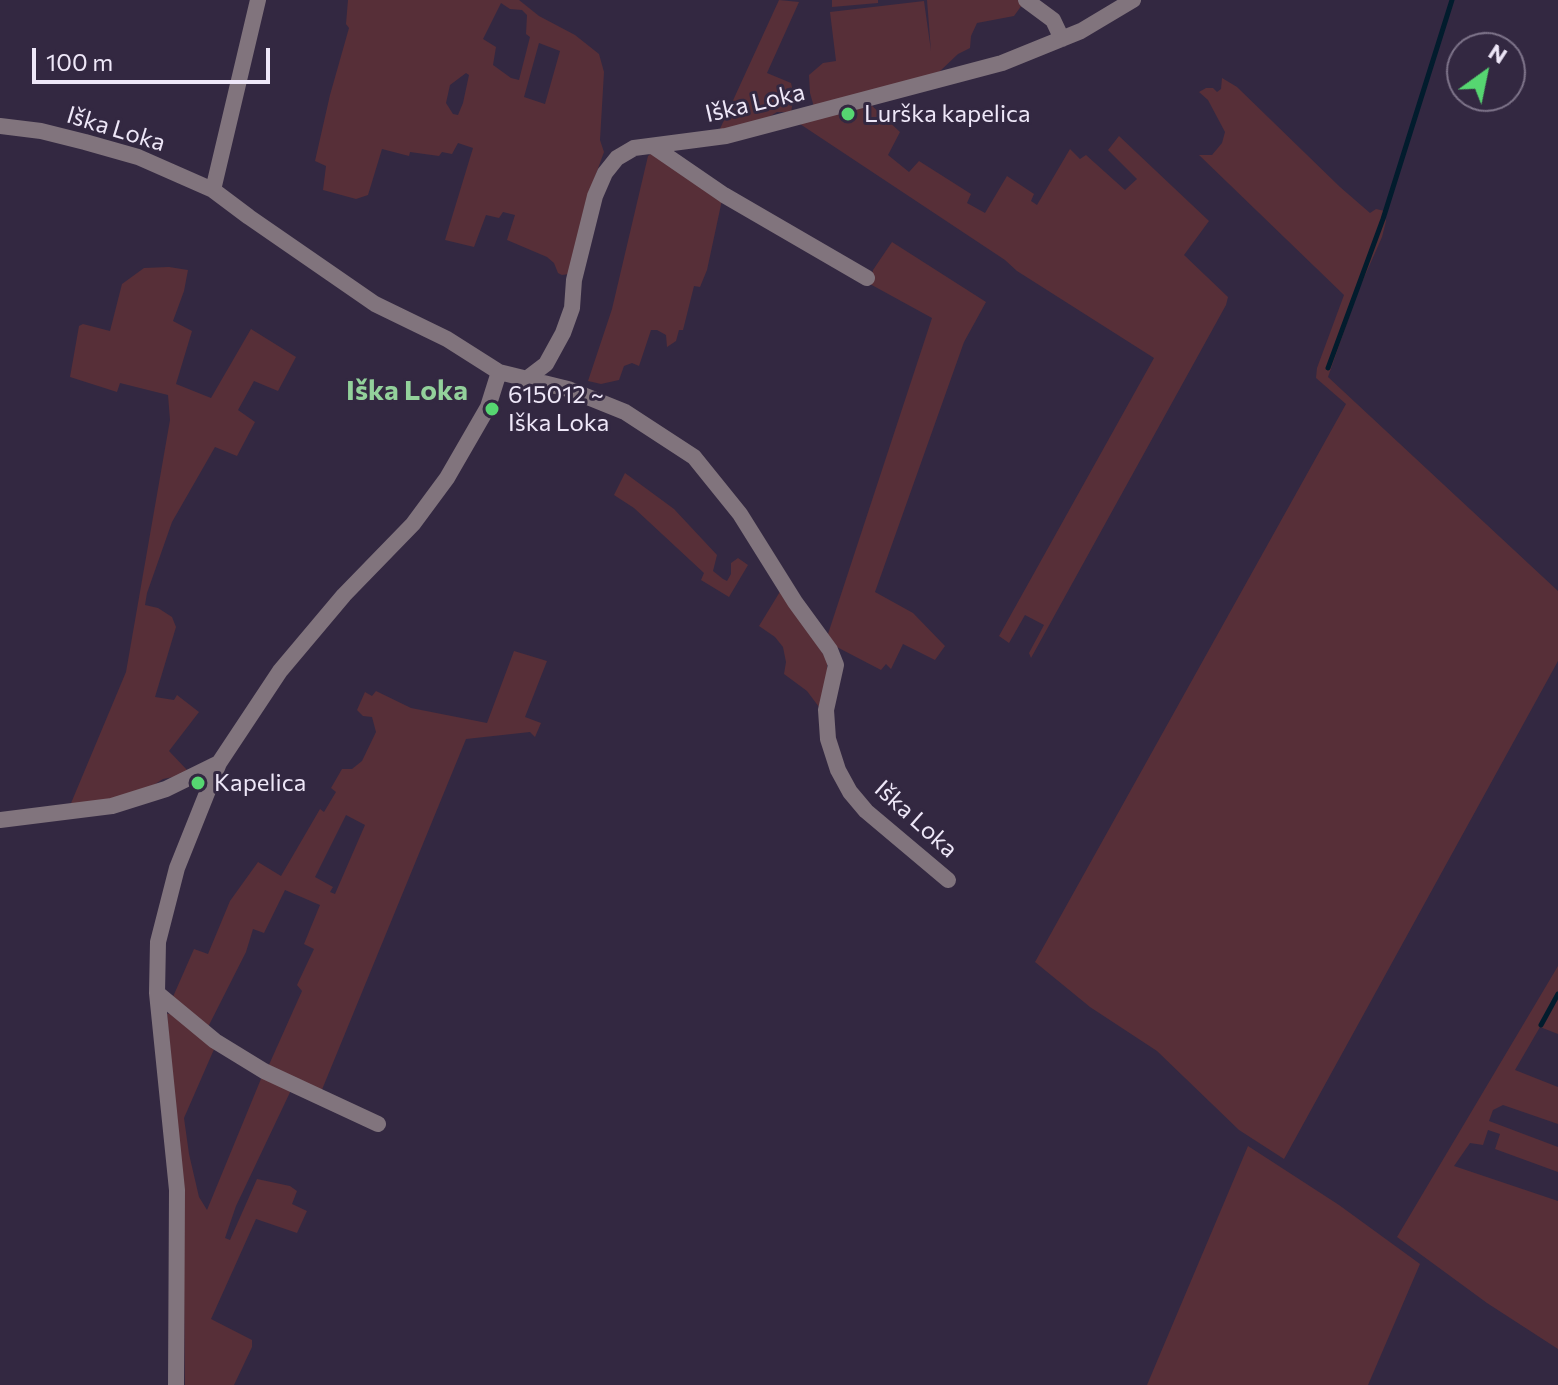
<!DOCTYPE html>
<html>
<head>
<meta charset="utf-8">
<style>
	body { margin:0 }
	#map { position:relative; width:1558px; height:1385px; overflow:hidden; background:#332841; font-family:Commissioner,sans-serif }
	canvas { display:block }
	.north { position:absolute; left:1446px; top:32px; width:80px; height:80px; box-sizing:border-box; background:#332841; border:2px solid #7e748a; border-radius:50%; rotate:33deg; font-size:22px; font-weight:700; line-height:32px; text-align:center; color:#eee7f8 }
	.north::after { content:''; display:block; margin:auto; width:28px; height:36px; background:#56d671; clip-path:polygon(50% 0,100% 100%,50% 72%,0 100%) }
	.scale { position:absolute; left:32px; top:48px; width:238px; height:36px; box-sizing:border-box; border:4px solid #eee7f8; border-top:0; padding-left:10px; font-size:24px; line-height:28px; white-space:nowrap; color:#eee7f8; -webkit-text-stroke:6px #332841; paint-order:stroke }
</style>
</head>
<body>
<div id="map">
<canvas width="1558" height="1385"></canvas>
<div class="north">N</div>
<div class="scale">100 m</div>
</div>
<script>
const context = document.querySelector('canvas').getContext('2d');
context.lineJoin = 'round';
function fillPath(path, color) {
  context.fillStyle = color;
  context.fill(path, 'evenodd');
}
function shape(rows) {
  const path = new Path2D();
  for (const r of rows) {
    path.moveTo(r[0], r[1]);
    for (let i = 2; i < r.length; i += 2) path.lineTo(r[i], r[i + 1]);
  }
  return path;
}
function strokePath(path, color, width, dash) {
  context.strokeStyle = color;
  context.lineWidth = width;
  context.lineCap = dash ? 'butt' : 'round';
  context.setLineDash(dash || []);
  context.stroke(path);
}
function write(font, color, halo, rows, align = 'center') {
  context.font = font + ' Commissioner,sans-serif';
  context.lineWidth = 6;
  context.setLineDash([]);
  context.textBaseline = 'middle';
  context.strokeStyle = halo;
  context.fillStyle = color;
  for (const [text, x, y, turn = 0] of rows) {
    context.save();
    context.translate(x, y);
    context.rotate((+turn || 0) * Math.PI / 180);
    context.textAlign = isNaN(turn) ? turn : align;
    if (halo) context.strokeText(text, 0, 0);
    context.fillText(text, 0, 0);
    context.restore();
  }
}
const green = shape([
	[348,0,519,0,539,16,575,35,599,54,604,72,600,140,604,152,588,196,569,274,562,275,558,273,554,263,547,257,507,240,515,215,503,212,499,218,486,215,474,247,445,240,473,148,458,143,452,154,442,152,439,156,410,152,409,156,382,149,368,195,356,199,323,190,326,166,315,161,330,95,349,28,346,24],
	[501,3,510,9,522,10,527,15,526,34,530,37,519,80,511,78,493,65,496,47,483,39],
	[539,43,560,51,545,104,524,97],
	[466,73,469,75,463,103,458,115,453,114,446,103,450,85],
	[779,0,799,2,767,73,791,83,794,96,791,112,777,112,761,122,719,131],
	[832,0,878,0,878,3,832,7],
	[927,0,1020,0,1022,5,1014,16,977,23,971,36,970,48,958,54,938,73,814,107,810,93,809,75,823,63,836,61,830,12,924,1,931,51],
	[1222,78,1237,87,1340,187,1370,213,1376,209,1385,211,1386,221,1382,237,1359,289,1328,377,1558,591,1558,661,1284,1159,1239,1130,1157,1051,1090,1007,1035,962,1346,404,1316,378,1317,368,1344,295,1199,155,1212,155,1222,143,1225,132,1208,100,1199,92,1206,88,1213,88,1217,92,1221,89],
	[870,104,900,132,888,155,909,172,919,161,971,194,967,203,985,213,1007,176,1034,194,1031,201,1037,205,1070,149,1080,159,1086,155,1125,190,1137,179,1108,150,1119,136,1209,221,1184,255,1228,297,1226,305,1031,658,1029,653,1044,625,1025,615,1009,643,999,636,1154,358,1017,271,1005,260,800,124],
	[653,152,722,200,707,270,700,287,694,286,683,330,679,330,676,341,667,347,666,335,657,330,651,330,639,366,632,363,624,366,619,380,601,384,588,381,612,309,648,156],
	[892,242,986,302,964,342,875,592,913,613,945,646,935,660,903,644,891,669,886,664,881,670,833,645,827,637,932,318,870,284,873,270],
	[144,268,169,267,188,270,184,291,173,321,192,331,176,384,211,398,251,329,296,357,278,391,254,381,238,410,255,422,237,456,215,447,172,522,147,593,145,605,158,608,172,617,176,627,155,697,174,700,177,695,199,712,169,751,187,770,178,776,163,779,149,788,125,797,69,808,126,672,170,420,168,395,120,383,117,392,70,377,79,326,83,324,110,331,122,284],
	[625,473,674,509,717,555,713,571,723,579,727,581,731,574,731,563,738,558,748,565,729,597,701,580,704,573,634,508,614,495],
	[781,590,827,660,827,680,819,707,807,691,784,674,786,662,783,647,775,637,759,626],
	[514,651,547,661,525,717,541,723,535,737,530,732,466,739,321,1092,268,1067,302,991,297,985,314,949,304,944,320,905,285,890,264,933,253,929,246,952,207,1029,172,999,194,949,208,954,230,901,258,862,281,876,320,809,324,812,336,792,331,788,342,769,352,769,362,761,376,732,372,717,363,716,357,710,365,692,372,696,376,691,411,708,487,723],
	[346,815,365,825,335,894,330,892,333,887,315,877],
	[1558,966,1558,1034,1540,1027,1515,1070,1558,1087,1558,1124,1503,1105,1493,1110,1489,1121,1558,1147,1558,1172,1495,1149,1500,1134,1488,1130,1483,1145,1470,1143,1454,1166,1558,1201,1558,1349,1487,1303,1397,1237],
	[173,1013,215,1047,184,1118,189,1154,199,1197,207,1210,263,1074,293,1086,236,1206,225,1238,230,1240,257,1179,290,1186,297,1191,292,1204,307,1211,297,1233,256,1219,211,1319,252,1340,252,1347,234,1385,185,1385,183,1198,167,1014],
	[1248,1146,1339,1205,1420,1264,1368,1385,1147,1385]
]);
const stream = shape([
	[1328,368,1383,219,1452,0],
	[1541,1025,1558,994]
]);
const minor = shape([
	[1026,0,1053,20,1062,39],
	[0,126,41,131,85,142,138,157,213,190],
	[654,147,724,195,867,278],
	[499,372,568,389,625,412,694,457,740,514,795,602,830,650,836,665,826,710,828,739,838,770,850,792,866,811,948,880],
	[525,380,546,364,563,333,572,308,574,280,595,196,605,173,617,158,634,148,726,136,1002,63,1081,31,1133,0],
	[0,820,112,806,166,789,219,763],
	[157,993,215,1041,264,1071,378,1124],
	[176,1385,177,1190,157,993,158,942,177,868,219,763,280,671,344,595,413,524,447,478,488,407,499,372,447,339,375,304,249,217,213,190,258,0]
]);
const markers = [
	[848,114,8,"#56d671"],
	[492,409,8,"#56d671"],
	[198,783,8,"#56d671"]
];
const streetNames = [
	["Iška Loka",755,103,-13],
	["Iška Loka",116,129,17],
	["Iška Loka",916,819,42]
];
const poiNames = [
	["Lurška kapelica",864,114],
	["615012 ~",508,395],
	["Iška Loka",508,423],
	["Kapelica",214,783]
];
const quarterNames = [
	["Iška Loka",407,391]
];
fillPath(green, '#572f38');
strokePath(stream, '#021c2d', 5);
strokePath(minor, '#81747d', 16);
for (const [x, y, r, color] of markers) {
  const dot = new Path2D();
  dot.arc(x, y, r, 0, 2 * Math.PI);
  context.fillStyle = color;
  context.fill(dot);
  strokePath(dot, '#332841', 3);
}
write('24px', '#eee7f8', '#332841', streetNames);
write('24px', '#eee7f8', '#332841', poiNames, 'left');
write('bold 28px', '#93d19b', '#332841', quarterNames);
</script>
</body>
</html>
